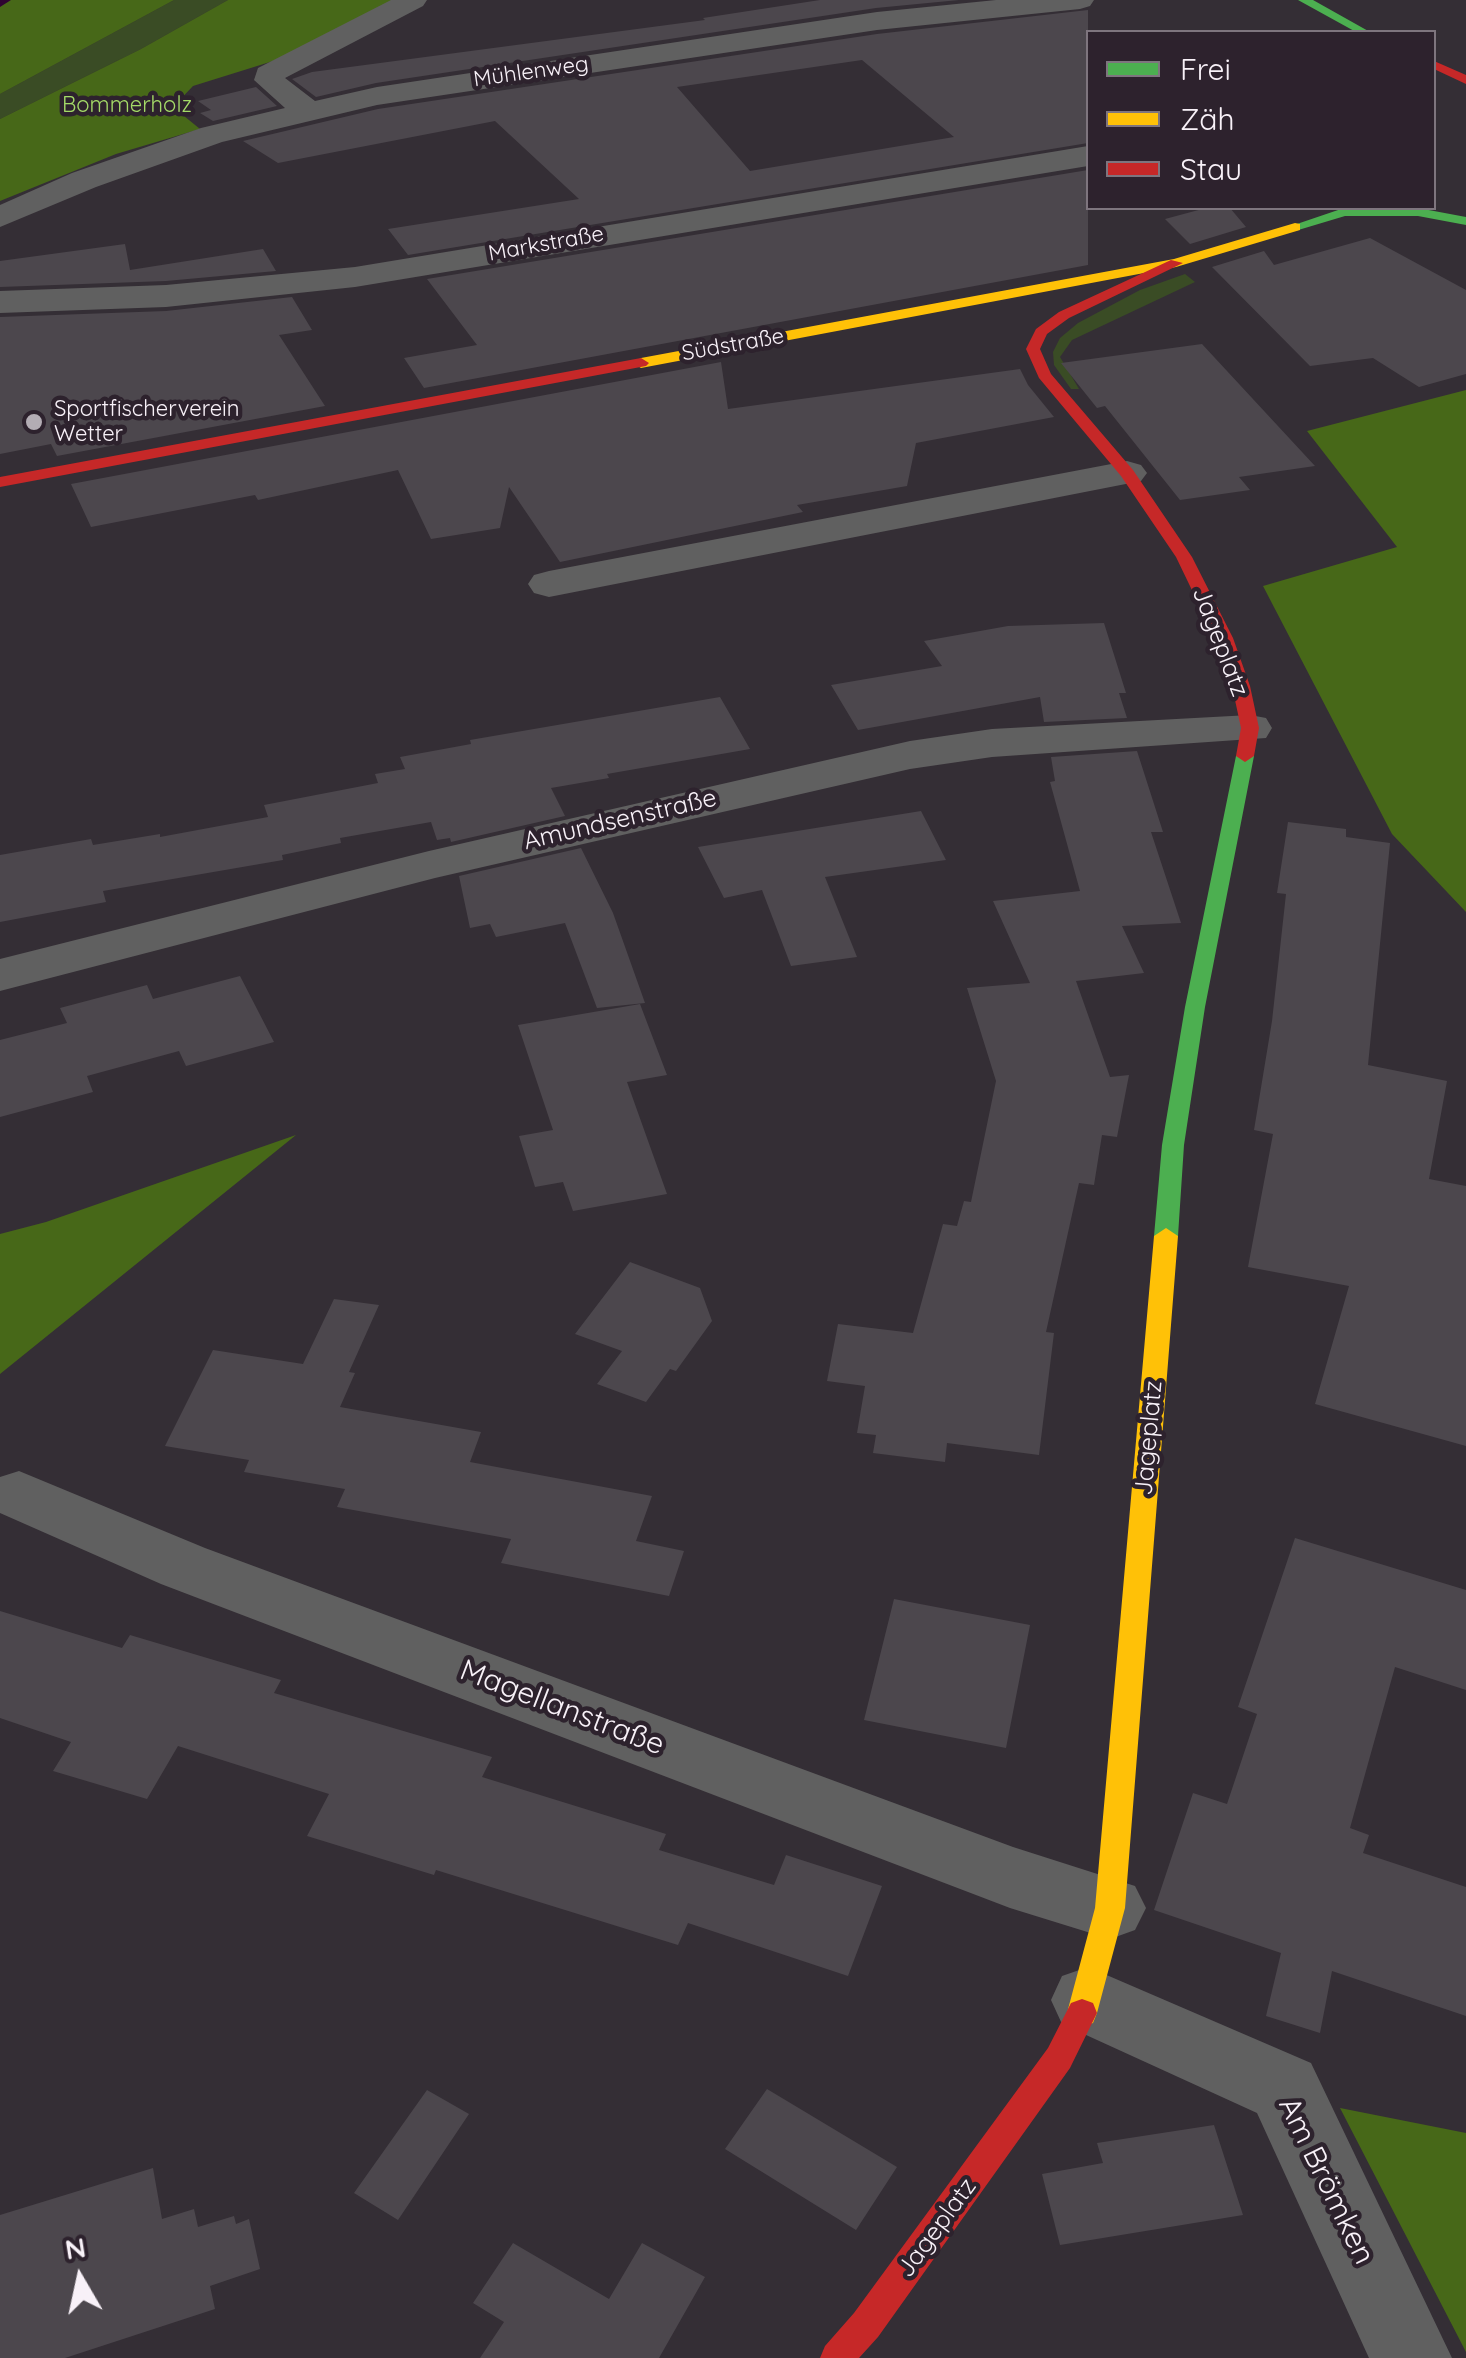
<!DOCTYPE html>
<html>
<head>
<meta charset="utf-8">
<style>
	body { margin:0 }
	#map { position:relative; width:1466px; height:2358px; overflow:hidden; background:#342e35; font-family:Quicksand,sans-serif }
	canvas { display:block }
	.legend { position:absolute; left:1086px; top:30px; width:350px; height:180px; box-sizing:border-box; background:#2d222d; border:2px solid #7e757e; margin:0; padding:12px 18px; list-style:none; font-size:30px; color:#f8f1f8 }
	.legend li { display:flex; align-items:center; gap:20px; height:50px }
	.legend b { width:50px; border:2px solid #7e757e }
	.north { position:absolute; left:30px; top:2228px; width:100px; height:100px; -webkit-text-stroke:8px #2d222d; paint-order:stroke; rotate:351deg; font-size:28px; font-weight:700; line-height:40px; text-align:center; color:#f8f1f8 }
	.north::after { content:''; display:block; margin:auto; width:35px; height:45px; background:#f8f1f8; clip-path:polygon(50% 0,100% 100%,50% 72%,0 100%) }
</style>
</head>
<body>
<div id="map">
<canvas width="1466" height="2358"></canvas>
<ul class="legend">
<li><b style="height:12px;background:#4caf50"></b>Frei</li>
<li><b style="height:12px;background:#ffc107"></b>Zäh</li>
<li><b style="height:12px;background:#c62828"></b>Stau</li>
</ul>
<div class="north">N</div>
</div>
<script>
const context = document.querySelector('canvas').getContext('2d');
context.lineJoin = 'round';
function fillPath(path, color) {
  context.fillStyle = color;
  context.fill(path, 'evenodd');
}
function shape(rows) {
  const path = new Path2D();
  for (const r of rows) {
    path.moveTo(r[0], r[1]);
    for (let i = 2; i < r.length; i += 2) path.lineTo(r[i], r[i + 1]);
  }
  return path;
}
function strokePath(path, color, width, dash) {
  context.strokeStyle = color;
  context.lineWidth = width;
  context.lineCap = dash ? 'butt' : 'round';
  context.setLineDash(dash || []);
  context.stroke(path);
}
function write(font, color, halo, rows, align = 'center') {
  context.font = font + ' Quicksand,sans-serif';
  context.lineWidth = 9;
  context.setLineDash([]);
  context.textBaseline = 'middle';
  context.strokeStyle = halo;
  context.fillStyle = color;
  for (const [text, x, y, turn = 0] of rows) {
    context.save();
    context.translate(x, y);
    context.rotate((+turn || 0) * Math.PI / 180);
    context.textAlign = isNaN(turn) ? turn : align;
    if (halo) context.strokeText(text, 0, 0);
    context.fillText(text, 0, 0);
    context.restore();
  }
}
const green = shape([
	[174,0,228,0,141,49,0,119,0,94],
	[1185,274,1195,282,1072,340,1060,357,1079,389,1071,389,1054,365,1053,352,1060,338,1078,323,1140,290]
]);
const forest = shape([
	[0,0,174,0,0,94],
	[228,0,402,0,302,52,193,86,173,107,200,129,116,154,0,201,0,119,141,49],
	[1466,390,1466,912,1392,834,1263,586,1397,547,1307,431],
	[296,1135,0,1374,0,1234,46,1222],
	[1340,2108,1466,2133,1466,2352]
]);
const stream = shape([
	[0,0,11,0,0,7,0,0]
]);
const building = shape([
	[820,0,959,0,876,8,376,83,316,97,292,79,312,72,705,20,703,18],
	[1088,10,1088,143,408,255,388,229,579,199,495,121,278,163,243,141,378,109,877,34],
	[862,60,954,137,750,171,677,87],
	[256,87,277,106,213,121,200,113,211,110,198,101],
	[1088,170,1088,265,424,388,404,358,477,345,427,279],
	[1206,208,1230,208,1246,227,1190,244,1165,219],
	[1370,238,1466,290,1466,374,1419,387,1373,358,1310,366,1212,267,1264,251,1274,265],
	[125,244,130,270,263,249,276,271,166,281,0,287,0,261],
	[292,297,312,330,279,335,325,406,57,456,51,444,0,454,0,317,166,311],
	[1202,344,1315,466,1239,477,1250,490,1180,500,1105,406,1097,408,1061,363],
	[721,362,728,409,1020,369,1028,385,1054,417,916,443,907,486,797,505,803,512,560,562,509,487,500,528,431,539,398,470,258,500,255,495,91,527,71,484],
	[1104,623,1126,693,1119,693,1127,718,1044,722,1040,697,858,730,831,685,942,666,924,641,1008,626],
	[720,697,750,749,607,774,609,778,551,788,565,816,451,842,450,838,437,840,431,822,340,838,341,843,282,855,283,860,103,891,106,902,0,922,0,855,91,839,93,845,160,834,160,837,268,817,264,805,378,783,375,774,405,769,400,757,471,744,470,740],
	[1137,751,1163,832,1151,832,1181,923,1122,926,1144,973,1076,981,1110,1077,1129,1075,1117,1137,1102,1135,1094,1185,1079,1183,1046,1332,1054,1333,1039,1455,947,1443,945,1462,873,1453,876,1435,857,1433,865,1386,827,1381,838,1324,913,1333,943,1224,957,1226,964,1201,971,1202,996,1081,967,988,1030,983,993,901,1080,891,1050,782,1055,781,1051,757],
	[921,811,946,860,825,877,857,957,791,966,762,890,724,898,698,847],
	[1288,822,1346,829,1346,837,1390,843,1368,1065,1447,1081,1429,1179,1466,1186,1466,1446,1315,1404,1349,1286,1248,1267,1273,1134,1254,1130,1272,1021,1286,894,1277,893],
	[581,848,613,913,645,1003,597,1008,565,923,496,937,490,924,470,928,459,876],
	[240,976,274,1042,186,1066,179,1051,87,1076,93,1092,0,1117,0,1040,67,1023,60,1008,147,985,153,999],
	[640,1004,667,1075,627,1082,667,1194,573,1211,563,1182,535,1187,519,1136,553,1130,518,1025],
	[630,1262,700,1288,712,1321,676,1371,670,1369,646,1402,597,1384,622,1351,575,1334],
	[334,1299,379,1305,349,1372,355,1373,340,1407,481,1432,470,1462,652,1496,636,1541,684,1551,669,1596,501,1563,511,1539,337,1507,345,1489,244,1472,249,1460,165,1446,213,1350,303,1364],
	[1295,1538,1466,1590,1466,1690,1395,1667,1350,1828,1369,1835,1363,1853,1466,1887,1466,2016,1332,1971,1320,2033,1266,2016,1281,1953,1154,1910,1193,1793,1227,1804,1257,1714,1238,1707],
	[894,1599,1030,1625,1006,1748,864,1720],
	[0,1611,122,1648,130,1635,281,1680,274,1693,492,1757,482,1777,666,1834,659,1850,774,1885,786,1855,882,1886,848,1976,688,1923,678,1945,436,1870,434,1875,307,1836,329,1794,178,1746,147,1799,53,1771,71,1742,0,1718],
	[767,2089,897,2167,856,2230,725,2149],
	[427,2090,469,2114,398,2220,354,2193],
	[1214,2125,1243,2215,1060,2245,1042,2174,1103,2163,1097,2143],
	[153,2168,162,2219,194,2209,198,2227,234,2216,236,2224,249,2219,260,2269,210,2286,215,2309,65,2358,0,2358,0,2215],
	[513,2243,609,2299,642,2243,705,2277,659,2358,480,2358,504,2322,473,2303]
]);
const street = shape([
	[391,0,427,0,423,6,285,78,315,101,377,87,877,12,996,0,1094,0,1090,6,1080,9,877,30,377,105,222,142,96,187,0,227,0,205,72,173,201,128,285,108,254,80,258,68,391,0],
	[1088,146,1088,166,355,287,166,307,0,313,0,291,166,285,355,267,1088,146],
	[1127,461,1141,465,1147,473,1141,481,549,597,534,593,528,584,534,575,549,571,1127,461],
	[1250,715,1266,718,1272,728,1266,738,992,757,910,769,435,878,0,991,0,959,429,851,910,741,992,729,1250,715],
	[19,1471,205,1548,1013,1847,1135,1886,1146,1908,1135,1930,1110,1939,1010,1908,161,1584,0,1513,0,1477,19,1471],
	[1088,1967,1311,2063,1452,2358,1369,2358,1257,2113,1062,2024,1051,2000,1062,1976,1088,1967]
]);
const fast = shape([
	[1298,0,1313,0,1370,32,1356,32,1298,0],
	[1344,208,1418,208,1466,217,1466,225,1418,216,1345,216,1295,231,1288,227,1344,208],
	[1245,750,1254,756,1205,1007,1184,1145,1178,1236,1166,1244,1154,1236,1162,1145,1185,1007,1236,756,1245,750]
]);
const slow = shape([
	[1295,223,1300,224,1300,230,1176,267,641,368,633,363,641,358,1174,259,1295,223],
	[1166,1228,1178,1236,1125,1908,1097,2013,1093,2023,1082,2027,1071,2023,1067,2013,1095,1908,1154,1236,1166,1228]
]);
const jam = shape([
	[1434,61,1466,75,1466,84,1434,69,1434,61],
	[1171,260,1183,263,1069,318,1047,334,1040,349,1051,374,1133,470,1192,557,1233,638,1250,686,1259,728,1254,756,1245,762,1236,756,1241,728,1232,686,1215,638,1176,557,1121,476,1039,378,1026,349,1036,329,1059,312,1171,260],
	[641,358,649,363,646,366,0,487,0,477,641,358],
	[1082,1999,1093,2003,1097,2013,1070,2068,878,2337,859,2358,820,2358,825,2346,854,2313,1048,2048,1071,2003,1082,1999]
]);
const markers = [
	[34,422,10,"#b3adb4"]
];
const farStreetnames = [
	["Mühlenweg",531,72,-8],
	["Markstraße",546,244,-10],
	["Südstraße",733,345,-10]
];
const farParknames = [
	["Bommerholz",127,105]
];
const farPoinames = [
	["Sportfischerverein",54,409],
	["Wetter",54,434]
];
const streetNames = [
	["Jageplatz",1220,642,69],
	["Amundsenstraße",620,820,-13],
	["Jageplatz",1149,1438,-85],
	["Jageplatz",937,2228,-54]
];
const nearStreetnames = [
	["Magellanstraße",562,1708,21],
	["Am Brömken",1326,2181,64]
];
fillPath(green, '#3a4c25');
fillPath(forest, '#476818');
fillPath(stream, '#2f0432');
fillPath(building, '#4c474d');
fillPath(street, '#606060');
fillPath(fast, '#4caf50');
fillPath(slow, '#ffc107');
fillPath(jam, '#c62828');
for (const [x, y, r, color] of markers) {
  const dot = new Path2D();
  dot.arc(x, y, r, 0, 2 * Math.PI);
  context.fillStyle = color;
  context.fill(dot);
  strokePath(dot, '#2d222d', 4);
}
write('22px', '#f8f1f8', '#2d222d', farStreetnames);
write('22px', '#a4da68', '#2d222d', farParknames);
write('22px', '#f8f1f8', '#2d222d', farPoinames, 'left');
write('25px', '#f8f1f8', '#2d222d', streetNames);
write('30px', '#f8f1f8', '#2d222d', nearStreetnames);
</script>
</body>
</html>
